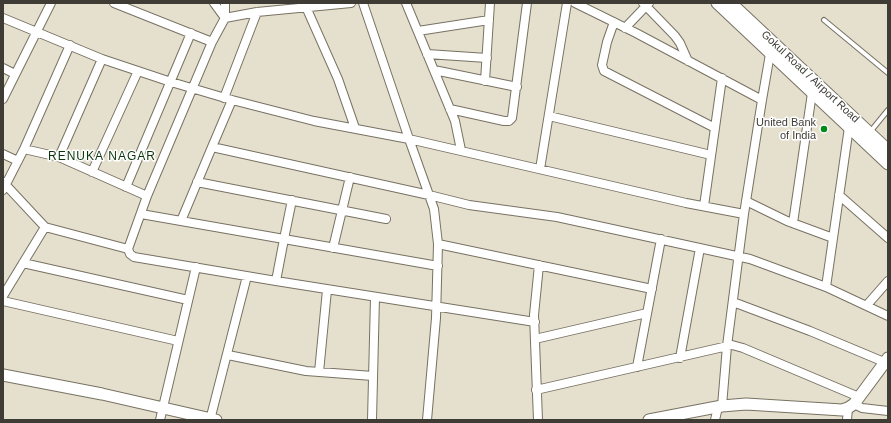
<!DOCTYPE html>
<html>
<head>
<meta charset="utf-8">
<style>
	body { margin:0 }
	#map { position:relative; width:891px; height:423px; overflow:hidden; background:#e5dfce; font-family:Arial,sans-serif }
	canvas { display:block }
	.frame { position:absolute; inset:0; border:4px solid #3f3c36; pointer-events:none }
</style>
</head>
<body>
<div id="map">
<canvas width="891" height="423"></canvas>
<div class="frame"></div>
</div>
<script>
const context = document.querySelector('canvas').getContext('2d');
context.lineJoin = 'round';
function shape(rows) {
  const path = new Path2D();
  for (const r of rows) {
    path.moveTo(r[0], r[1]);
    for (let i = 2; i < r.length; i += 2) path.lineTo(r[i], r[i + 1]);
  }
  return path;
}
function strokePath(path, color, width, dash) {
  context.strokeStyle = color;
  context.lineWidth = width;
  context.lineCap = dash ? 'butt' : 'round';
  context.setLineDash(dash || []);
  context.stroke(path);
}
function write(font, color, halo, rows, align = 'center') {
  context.font = font + ' Arial,sans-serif';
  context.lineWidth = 3;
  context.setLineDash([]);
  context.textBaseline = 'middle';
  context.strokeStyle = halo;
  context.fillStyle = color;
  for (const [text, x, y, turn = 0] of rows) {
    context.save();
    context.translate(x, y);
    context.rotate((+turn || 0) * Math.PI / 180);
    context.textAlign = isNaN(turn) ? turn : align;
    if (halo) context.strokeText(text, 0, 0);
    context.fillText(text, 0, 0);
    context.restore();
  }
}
const lane = shape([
	[824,20,888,73],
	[870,132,888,110]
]);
const street = shape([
	[114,3,212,42,147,196,128,249,130,254,134,257,276,281,535,322],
	[214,3,225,18],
	[225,3,225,18],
	[363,3,409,139,686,203,744,214],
	[406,3,455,121,461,150],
	[575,3,636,33,762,100],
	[643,3,675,36,680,43,688,61],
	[306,7,338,79,355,128],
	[3,18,102,59,171,82,232,100,314,121,409,139,434,209,438,244,436,318,427,420],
	[614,22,607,42,602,65,604,71,715,128],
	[625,28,649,3],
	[418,31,489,20],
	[212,42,225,18,257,12,351,3],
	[427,54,487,58],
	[102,59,59,157,147,196],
	[3,68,15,74],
	[434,70,517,87],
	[485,81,490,3],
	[224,98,257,12],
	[3,99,51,3],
	[232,100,212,147,429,195,469,205,557,217,750,259,826,287,888,316],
	[450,109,504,121,509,121,512,118,527,3],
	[549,116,711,155],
	[24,149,59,157],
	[3,154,18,161],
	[540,169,567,3],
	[92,172,138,71],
	[3,182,45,227,128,249],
	[197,182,386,219],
	[126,187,191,33],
	[3,190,24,149,70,45],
	[839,195,888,238],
	[292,200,284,239,438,266],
	[746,201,787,221,833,238],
	[704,206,722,78],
	[141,214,284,239,276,281],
	[181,221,212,147],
	[793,223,812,93],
	[438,244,652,289],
	[333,248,350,177],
	[23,263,188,300],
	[826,287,849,127],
	[3,296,45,227],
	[3,301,178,341],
	[733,302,810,331,884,362],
	[867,305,888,281],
	[535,339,647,313],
	[228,355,306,371,373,376],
	[680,358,700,248],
	[637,367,661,239],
	[319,372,327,290],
	[536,390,732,345,743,348,859,397],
	[854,404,862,408,888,411],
	[722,406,727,346,744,214,762,100,770,54,772,51],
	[160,420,196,267],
	[210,420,247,276],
	[372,420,375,297],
	[538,420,534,315,539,265],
	[715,420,718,407],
	[847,420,848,408]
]);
const secondary = shape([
	[717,3,888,164],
	[731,3,888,150],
	[3,375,102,394,216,420],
	[649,420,722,406,746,404,842,410,848,408,854,404,888,358]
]);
const markers = [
	[824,129,4,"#008a16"]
];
const streetNames = [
	["Gokul Road / Airport Road",810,77,43]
];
const poiNames = [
	["United Bank",816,123],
	["of India",816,136]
];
const neighbourhoodNames = [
	["RENUKA NAGAR",102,157]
];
strokePath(lane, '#787263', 6);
strokePath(street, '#787263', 10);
strokePath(secondary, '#787263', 13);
strokePath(lane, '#fff', 4);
strokePath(street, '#fff', 8);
strokePath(secondary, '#fff', 11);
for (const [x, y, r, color] of markers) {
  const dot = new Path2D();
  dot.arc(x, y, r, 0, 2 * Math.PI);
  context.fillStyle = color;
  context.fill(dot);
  strokePath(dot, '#fff', 1.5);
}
write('11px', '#3f3c36', '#fff', streetNames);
write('11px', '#3f3c36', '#fff', poiNames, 'right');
context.letterSpacing = '1px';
write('12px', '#0b350d', '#fff', neighbourhoodNames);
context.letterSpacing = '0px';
</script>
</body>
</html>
